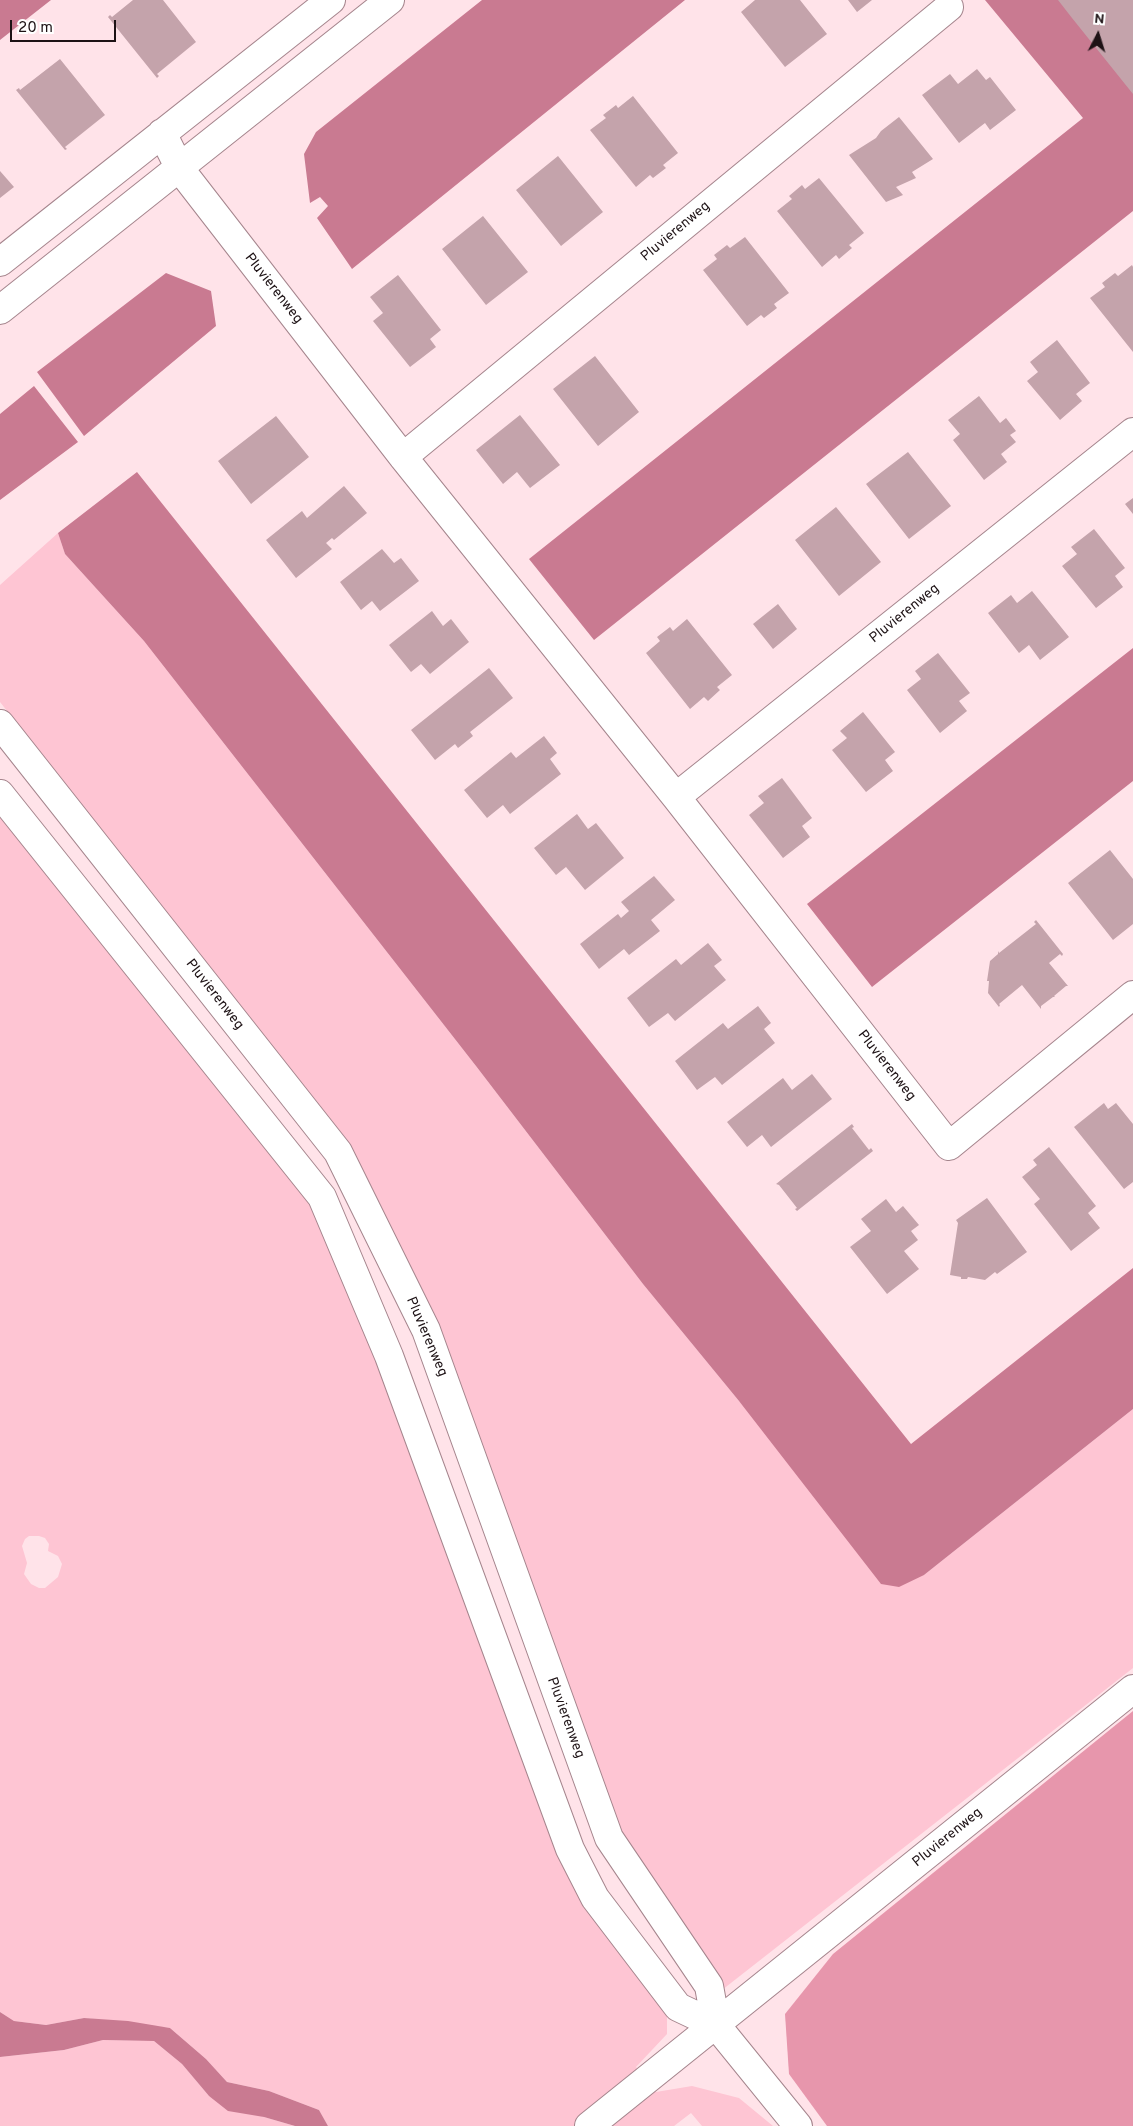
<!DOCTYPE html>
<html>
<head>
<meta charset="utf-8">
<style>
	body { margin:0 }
	#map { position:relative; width:1133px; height:2126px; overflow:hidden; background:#ffe3e9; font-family:Overpass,sans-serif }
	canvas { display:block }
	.north { position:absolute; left:1073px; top:10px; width:50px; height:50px; -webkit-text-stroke:4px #fff; paint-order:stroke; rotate:5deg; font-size:14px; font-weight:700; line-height:20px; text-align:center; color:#1d1215 }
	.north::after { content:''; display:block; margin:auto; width:18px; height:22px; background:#1d1215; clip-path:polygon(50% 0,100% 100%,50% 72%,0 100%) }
	.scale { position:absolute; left:10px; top:20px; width:106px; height:22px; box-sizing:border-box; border:2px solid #1d1215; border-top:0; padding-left:6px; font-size:15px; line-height:18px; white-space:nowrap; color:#1d1215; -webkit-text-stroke:4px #fff; paint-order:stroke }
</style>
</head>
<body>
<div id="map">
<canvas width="1133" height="2126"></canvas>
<div class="north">N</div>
<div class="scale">20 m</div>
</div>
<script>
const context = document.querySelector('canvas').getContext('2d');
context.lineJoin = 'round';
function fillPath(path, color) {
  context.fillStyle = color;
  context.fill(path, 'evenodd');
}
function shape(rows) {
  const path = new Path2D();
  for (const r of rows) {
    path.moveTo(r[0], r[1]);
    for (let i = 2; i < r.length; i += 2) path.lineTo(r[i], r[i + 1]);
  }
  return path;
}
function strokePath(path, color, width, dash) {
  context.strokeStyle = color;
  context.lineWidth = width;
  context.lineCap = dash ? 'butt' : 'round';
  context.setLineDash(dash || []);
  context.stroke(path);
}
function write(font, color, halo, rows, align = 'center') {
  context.font = font + ' Overpass,sans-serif';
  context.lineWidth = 4;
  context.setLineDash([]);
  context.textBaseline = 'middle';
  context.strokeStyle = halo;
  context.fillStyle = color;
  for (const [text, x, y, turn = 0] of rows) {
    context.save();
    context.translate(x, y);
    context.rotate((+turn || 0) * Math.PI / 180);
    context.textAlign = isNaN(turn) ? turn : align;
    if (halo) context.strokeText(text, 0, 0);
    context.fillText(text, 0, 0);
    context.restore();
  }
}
const green = shape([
	[58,533,65,554,144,641,476,1066,643,1284,739,1401,924,1575,1133,1409,1133,1668,722,1990,616,1830,436,1326,340,1131,0,702,0,585],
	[0,808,9,828,313,1202,364,1316,546,1814,667,2007,667,2034,636,2067,656,2092,692,2086,739,2098,773,2126,702,2126,691,2113,674,2126,328,2126,319,2110,269,2091,227,2082,206,2059,170,2028,84,2018,46,2025,14,2021,0,2012],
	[29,1536,39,1536,45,1538,49,1544,48,1551,58,1556,62,1564,58,1577,45,1588,39,1588,31,1584,24,1574,27,1563,22,1546,25,1539],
	[103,2040,154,2041,182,2064,209,2096,264,2117,295,2126,0,2126,0,2057,64,2050]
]);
const forest = shape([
	[1133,1711,1133,2126,827,2126,789,2074,785,2014,833,1954]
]);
const water = shape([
	[0,0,51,0,0,40],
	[482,0,685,0,352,269,317,218,328,206,320,197,310,203,304,154,316,132],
	[985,0,1133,0,1133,211,594,640,529,559,1083,118],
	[166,273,211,291,216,326,84,436,37,372],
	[34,386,78,442,0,500,0,414],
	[137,472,911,1444,1133,1268,1133,1409,924,1575,899,1587,881,1584,739,1401,643,1284,476,1066,144,641,65,554,58,533],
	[1133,648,1133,781,872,987,807,904],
	[0,2012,14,2021,46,2025,84,2018,128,2021,170,2028,206,2059,227,2082,269,2091,319,2110,328,2126,295,2126,264,2117,228,2111,209,2096,182,2064,154,2041,103,2040,64,2050,0,2057]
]);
const building = shape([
	[133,0,163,0,196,42,157,74,159,76,157,78,108,17,110,15,112,17],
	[755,0,800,0,827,34,785,67,741,12],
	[848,0,872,0,857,12],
	[1058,0,1133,0,1133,94,1072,18],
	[60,59,105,115,65,147,67,149,65,150,16,90,19,88,20,90],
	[977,69,986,80,990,77,1016,110,990,130,985,123,959,143,922,95,950,74,958,84],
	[633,96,678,153,663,165,666,168,653,178,650,175,636,187,590,130,606,118,603,115,616,105,618,108],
	[899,117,933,159,912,172,916,178,896,187,903,195,886,202,849,155,876,138,881,131],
	[558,156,603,212,561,246,516,190],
	[0,171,14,187,0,198],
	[819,178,864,233,849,245,852,248,839,259,836,255,822,267,777,211,792,199,789,196,802,185,805,189],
	[483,216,528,272,486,305,442,249],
	[745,237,789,293,774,304,777,308,764,318,761,315,747,326,703,270,717,259,714,255,727,245,730,248],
	[1132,265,1133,267,1133,352,1090,298,1105,287,1102,283,1115,273,1118,276],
	[398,275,441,330,430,339,436,347,410,367,373,321,383,313,370,297],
	[1057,340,1090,383,1076,394,1082,401,1060,420,1027,381,1038,372,1030,362],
	[595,356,639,412,598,446,553,389],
	[979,396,1000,423,1006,418,1016,431,1010,435,1016,442,1001,454,1007,462,984,480,953,440,960,434,948,420],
	[520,415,560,465,530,488,517,472,503,484,476,450],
	[276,416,309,457,251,504,218,461],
	[908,452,951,506,909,539,866,484],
	[344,486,367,513,334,540,332,538,326,543,332,549,296,578,266,540,302,511,307,518],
	[1133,498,1133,514,1125,504],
	[836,507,881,562,839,596,795,540],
	[1094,529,1125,568,1115,576,1123,587,1096,608,1062,566,1077,554,1071,547],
	[382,549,394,563,401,558,419,581,380,611,372,601,361,610,340,582],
	[1032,591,1069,637,1040,660,1029,645,1019,653,988,613,1011,595,1017,603],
	[778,604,797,629,773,649,753,624],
	[432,611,443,626,451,619,469,642,430,674,421,664,411,672,389,645],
	[687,619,732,675,717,687,720,690,708,701,704,697,690,709,646,653,660,641,657,637,670,627,673,631],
	[938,653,970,693,959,701,967,711,940,733,907,690,921,679,915,671],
	[489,668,513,698,470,732,473,736,458,748,455,744,435,760,411,730],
	[863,712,895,752,885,760,893,771,866,792,832,750,847,738,840,731],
	[544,736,557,753,550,759,561,774,510,814,503,805,487,818,464,790,511,752,516,758],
	[782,778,812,818,802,826,810,837,783,858,749,815,764,803,758,796],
	[577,814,588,829,596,823,624,858,585,890,566,867,556,875,534,848],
	[1110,850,1133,879,1133,924,1113,940,1068,883],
	[654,876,675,900,651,920,660,931,629,955,624,949,599,969,580,944,618,914,621,918,629,911,621,902],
	[1036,920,1063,954,1062,956,1060,954,1049,963,1068,986,1066,986,1054,996,1055,997,1053,997,1041,1006,1041,1009,1022,985,999,1004,1000,1005,999,1007,988,993,989,981,987,981,990,961,998,954,998,951,999,953,1036,924,1034,922],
	[708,943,722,960,714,966,726,980,675,1021,668,1013,649,1027,627,998,676,959,681,965],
	[758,1006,771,1023,764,1029,775,1043,722,1085,715,1077,697,1090,675,1061,723,1023,728,1029],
	[812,1074,832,1099,771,1147,762,1135,747,1147,727,1122,783,1078,792,1090],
	[1104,1103,1108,1109,1116,1103,1133,1124,1133,1182,1124,1189,1074,1127],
	[852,1124,854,1127,852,1128,869,1150,871,1148,873,1151,797,1211,795,1209,797,1208,779,1185,776,1184],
	[1049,1147,1096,1206,1088,1213,1100,1228,1071,1251,1034,1204,1040,1199,1022,1177,1037,1165,1033,1160],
	[987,1198,1027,1252,997,1274,995,1272,985,1280,968,1277,967,1279,961,1279,961,1277,950,1275,958,1223,956,1220],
	[886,1199,896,1212,903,1206,919,1225,911,1231,918,1240,904,1251,919,1269,887,1294,850,1247,871,1231,861,1219]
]);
const minor = shape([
	[162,133,180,169,403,457,676,797,949,1146,1133,995],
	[0,262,331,0],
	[0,310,390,0],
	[403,457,949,7],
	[0,724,338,1152,426,1330,609,1838,709,1986,716,2025],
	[0,794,322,1197,389,1356,570,1849,595,1898,678,2007,716,2025,798,2126],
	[676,797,1133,432],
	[589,2126,1133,1689]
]);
const streetNames = [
	["Pluvierenweg",676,232,-40],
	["Pluvierenweg",273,289,52],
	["Pluvierenweg",905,614,-39],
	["Pluvierenweg",214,995,52],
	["Pluvierenweg",886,1066,52],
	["Pluvierenweg",426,1337,67],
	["Pluvierenweg",565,1718,70],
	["Pluvierenweg",948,1838,-39]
];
fillPath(green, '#fec5d3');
fillPath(forest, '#e796ac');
fillPath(water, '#c97a91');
fillPath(building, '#c4a3ab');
strokePath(minor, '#a5858d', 30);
strokePath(minor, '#fff', 28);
write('14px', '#1d1215', '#fff', streetNames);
</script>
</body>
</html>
